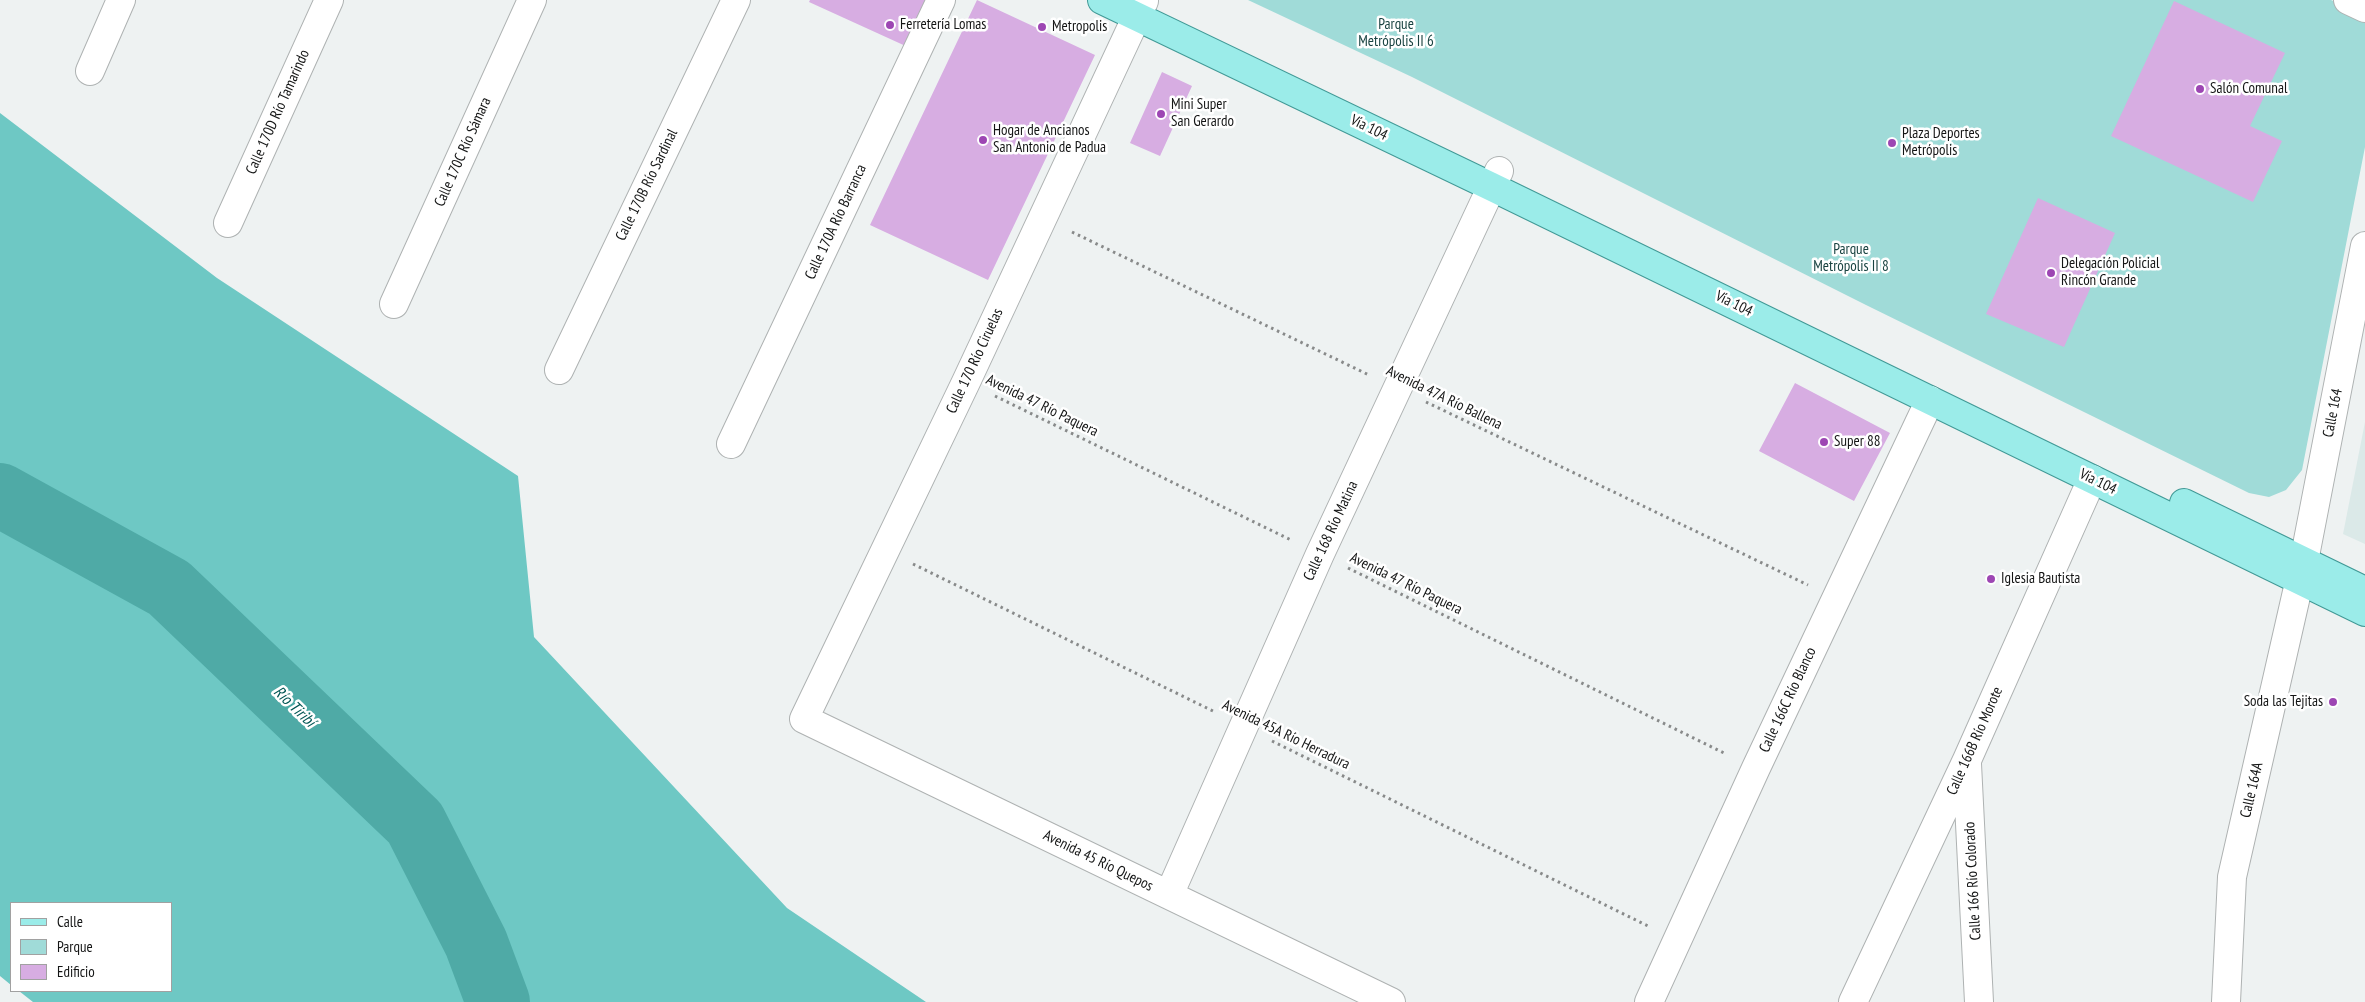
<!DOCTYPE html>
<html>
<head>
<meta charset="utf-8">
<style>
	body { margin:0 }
	#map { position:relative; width:2365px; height:1002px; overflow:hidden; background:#eef2f2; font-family:"PT Sans Narrow",sans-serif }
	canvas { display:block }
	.legend { position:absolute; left:10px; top:902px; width:162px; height:90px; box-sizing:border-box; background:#fff; border:1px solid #a1a1a1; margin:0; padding:6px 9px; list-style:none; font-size:15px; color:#141515 }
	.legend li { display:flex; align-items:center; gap:10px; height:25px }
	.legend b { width:25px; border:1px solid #a1a1a1 }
</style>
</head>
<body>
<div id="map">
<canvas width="2365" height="1002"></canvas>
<ul class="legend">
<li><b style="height:6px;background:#9bece9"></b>Calle</li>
<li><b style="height:14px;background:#a0dbd8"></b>Parque</li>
<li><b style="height:14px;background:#d7ade2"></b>Edificio</li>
</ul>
</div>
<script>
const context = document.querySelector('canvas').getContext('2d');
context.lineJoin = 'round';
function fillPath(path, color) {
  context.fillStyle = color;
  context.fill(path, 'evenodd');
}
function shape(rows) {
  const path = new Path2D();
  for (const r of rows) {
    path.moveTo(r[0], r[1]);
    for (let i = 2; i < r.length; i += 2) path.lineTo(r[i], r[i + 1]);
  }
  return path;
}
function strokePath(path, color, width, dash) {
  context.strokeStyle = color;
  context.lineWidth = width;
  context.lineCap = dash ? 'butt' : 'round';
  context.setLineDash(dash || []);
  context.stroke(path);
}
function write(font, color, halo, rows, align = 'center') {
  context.font = font + ' "PT Sans Narrow",sans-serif';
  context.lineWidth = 5;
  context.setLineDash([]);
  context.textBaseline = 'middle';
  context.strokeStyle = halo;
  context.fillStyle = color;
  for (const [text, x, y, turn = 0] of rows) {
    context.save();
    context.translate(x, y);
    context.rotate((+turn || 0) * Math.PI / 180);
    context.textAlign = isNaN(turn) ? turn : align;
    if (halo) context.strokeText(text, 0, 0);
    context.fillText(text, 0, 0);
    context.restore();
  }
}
const built = shape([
	[2365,422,2365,544,2343,534]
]);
const green = shape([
	[1248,0,2331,0,2365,16,2365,147,2302,470,2286,490,2269,497,2249,493,1866,305,1412,77]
]);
const forest = shape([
	[0,113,217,278,518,476,534,637,787,908,926,1002,33,1002,19,991,171,991,171,903,11,903,11,985,0,976]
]);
const river = shape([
	[0,495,169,588,415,823,476,943,498,1002]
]);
const building = shape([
	[810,0,931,0,910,48,809,2],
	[977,0,1095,55,988,280,870,225],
	[2174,1,2285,53,2250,126,2282,141,2253,202,2111,136],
	[1162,72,1192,86,1160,156,1130,143],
	[2038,198,2115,233,2064,347,1986,314],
	[1795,383,1890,433,1854,501,1759,451]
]);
const path = shape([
	[1072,232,1369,375],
	[995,396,1291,540],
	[1426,402,1808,585],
	[913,564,1215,712],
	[1348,568,1726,754],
	[1272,741,1648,926]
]);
const minor = shape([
	[2348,0,2365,8],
	[1144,1,966,382,804,719,1391,1002],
	[90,71,121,0],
	[228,223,329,0],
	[394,304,532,0],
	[559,370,736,0],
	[731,444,941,0],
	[1967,764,1979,1002],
	[1169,895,1320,554,1499,171],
	[1649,1002,1756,768,1930,400],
	[1853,1002,1967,760,2092,479],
	[2226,1002,2232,877,2304,561,2365,246]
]);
const major = shape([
	[1102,0,1490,186,2365,612],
	[2184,503,2365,591]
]);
const markers = [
	[890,25,5,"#9d46b3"],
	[1042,27,5,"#9d46b3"],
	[2200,89,5,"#9d46b3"],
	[1161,114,5,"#9d46b3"],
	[983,140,5,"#9d46b3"],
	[1892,143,5,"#9d46b3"],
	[2051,273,5,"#9d46b3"],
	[1824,442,5,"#9d46b3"],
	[1991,579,5,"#9d46b3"],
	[2333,702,5,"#9d46b3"]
];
const poiNames = [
	["Ferretería Lomas",900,25],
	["Metropolis",1052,27],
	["Salón Comunal",2210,89],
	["Mini Super",1171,105],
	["San Gerardo",1171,122],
	["Hogar de Ancianos",993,131],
	["San Antonio de Padua",993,148],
	["Plaza Deportes",1902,134],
	["Metrópolis",1902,151],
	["Delegación Policial",2061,264],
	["Rincón Grande",2061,281],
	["Super 88",1834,442],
	["Iglesia Bautista",2001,579],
	["Soda las Tejitas",2323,702,"right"]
];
const parkNames = [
	["Parque",1396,25],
	["Metrópolis II 6",1396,42],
	["Parque",1851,250],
	["Metrópolis II 8",1851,267]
];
const streetNames = [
	["Calle 170D Río Tamarindo",278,112,-66],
	["Vía 104",1369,128,26],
	["Calle 170C Río Sámara",463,152,-66],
	["Calle 170B Río Sardinal",647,185,-64],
	["Calle 170A Río Barranca",836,222,-65],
	["Vía 104",1734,304,26],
	["Calle 170 Río Ciruelas",975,361,-65],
	["Avenida 47A Río Ballena",1444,398,26],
	["Avenida 47 Río Paquera",1042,406,26],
	["Calle 164",2333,413,-79],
	["Vía 104",2098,482,26],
	["Calle 168 Río Matina",1331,531,-65],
	["Avenida 47 Río Paquera",1406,584,26],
	["Calle 166C Río Blanco",1788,700,-65],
	["Avenida 45A Río Herradura",1286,735,26],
	["Calle 166B Río Morote",1975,741,-66],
	["Calle 164A",2252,790,-77],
	["Avenida 45 Río Quepos",1098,861,26],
	["Calle 166 Río Colorado",1973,881,-93]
];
const waterNames = [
	["Río Tiribí",294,707,44]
];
fillPath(built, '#dbe9e8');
fillPath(green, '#a0dbd8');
fillPath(forest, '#6ec8c4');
strokePath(river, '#4faaa6', 64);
fillPath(building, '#d7ade2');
strokePath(minor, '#aeb2b2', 30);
strokePath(major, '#419996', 30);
strokePath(path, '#888a8a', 3, [2.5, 4]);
strokePath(minor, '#fff', 28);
strokePath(major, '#9bece9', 28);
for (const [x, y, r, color] of markers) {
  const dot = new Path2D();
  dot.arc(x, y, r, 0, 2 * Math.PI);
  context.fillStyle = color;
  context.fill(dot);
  strokePath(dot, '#fff', 2);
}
write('15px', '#141515', '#fff', poiNames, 'left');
write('15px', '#194341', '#fff', parkNames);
write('15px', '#141515', '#fff', streetNames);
write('italic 16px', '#025654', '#fff', waterNames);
</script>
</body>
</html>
